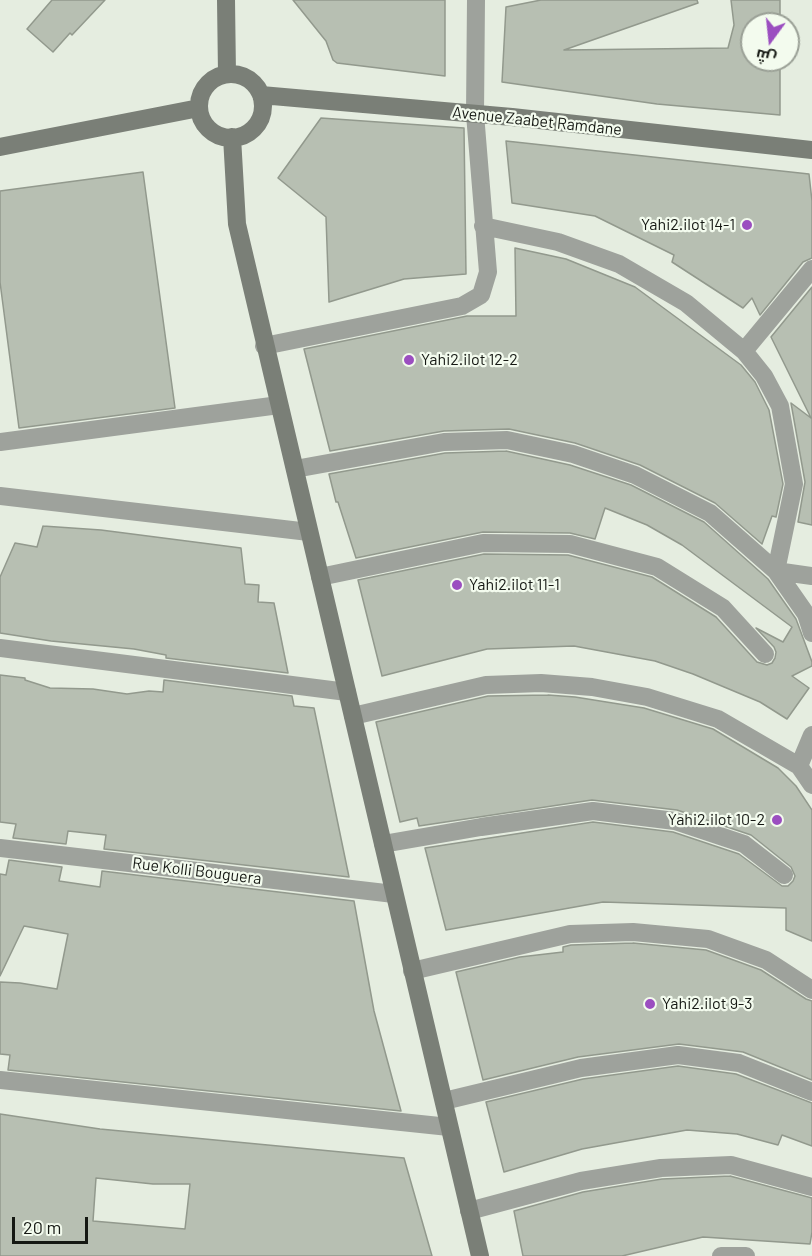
<!DOCTYPE html>
<html>
<head>
<meta charset="utf-8">
<style>
	body { margin:0 }
	#map { position:relative; width:812px; height:1256px; overflow:hidden; background:#e5ede0; font-family:Barlow,Cairo,sans-serif }
	canvas { display:block }
	.north { position:absolute; left:740px; top:12px; width:60px; height:60px; box-sizing:border-box; background:#f3fbee; border:2px solid #9aa096; border-radius:50%; rotate:195deg; font-size:16px; font-weight:700; line-height:24px; text-align:center; color:#151813 }
	.north::after { content:''; display:block; margin:auto; width:21px; height:27px; background:#9b4ec0; clip-path:polygon(50% 0,100% 100%,50% 72%,0 100%) }
	.scale { position:absolute; left:12px; top:1217px; width:76px; height:27px; box-sizing:border-box; border:3px solid #151813; border-top:0; padding-left:8px; font-size:18px; line-height:21px; white-space:nowrap; color:#151813; -webkit-text-stroke:4px #f3fbee; paint-order:stroke }
</style>
</head>
<body>
<div id="map">
<canvas width="812" height="1256"></canvas>
<div class="north">ش</div>
<div class="scale">20 m</div>
</div>
<script>
const context = document.querySelector('canvas').getContext('2d');
context.lineJoin = 'round';
function fillPath(path, color) {
  context.fillStyle = color;
  context.fill(path, 'evenodd');
}
function shape(rows) {
  const path = new Path2D();
  for (const r of rows) {
    if (r.length === 3) {
      path.moveTo(r[0] + r[2], r[1]);
      path.arc(r[0], r[1], r[2], 0, 2 * Math.PI);
      continue;
    }
    path.moveTo(r[0], r[1]);
    for (let i = 2; i < r.length; i += 2) path.lineTo(r[i], r[i + 1]);
  }
  return path;
}
function strokePath(path, color, width, dash) {
  context.strokeStyle = color;
  context.lineWidth = width;
  context.lineCap = dash ? 'butt' : 'round';
  context.setLineDash(dash || []);
  context.stroke(path);
}
function write(font, color, halo, rows, align = 'center') {
  context.font = font + ' Barlow,sans-serif';
  context.lineWidth = 4.5;
  context.setLineDash([]);
  context.textBaseline = 'middle';
  context.strokeStyle = halo;
  context.fillStyle = color;
  for (const [text, x, y, turn = 0] of rows) {
    context.save();
    context.translate(x, y);
    context.rotate((+turn || 0) * Math.PI / 180);
    context.textAlign = isNaN(turn) ? turn : align;
    if (halo) context.strokeText(text, 0, 0);
    context.fillText(text, 0, 0);
    context.restore();
  }
}
const building = shape([
	[52,0,105,0,72,35,70,33,53,52,27,29,52,0],
	[293,0,445,0,445,76,337,63,333,60,326,41,293,0],
	[541,0,697,0,698,3,564,50,728,48,734,25,731,0,780,0,780,24,752,24,752,60,780,60,780,115,657,104,502,82,506,7,541,0],
	[321,118,464,128,466,274,404,279,329,302,326,217,278,178,321,118],
	[506,141,809,174,812,201,812,258,803,262,760,315,752,298,743,308,672,262,674,255,595,216,512,203,506,141],
	[143,172,175,408,19,428,0,282,0,191,143,172],
	[515,248,566,259,635,287,741,365,755,382,769,410,783,484,776,517,772,516,762,544,715,503,640,465,575,443,509,429,444,431,330,451,304,349,467,316,516,316,515,248],
	[812,287,812,525,798,522,805,482,791,403,811,418,771,337,812,287],
	[506,451,570,465,631,485,704,522,768,579,796,619,812,662,812,666,792,676,809,688,787,719,760,702,693,674,655,661,574,646,487,649,382,676,358,580,484,554,568,555,652,577,716,617,757,662,767,665,772,663,775,658,776,652,774,647,756,628,783,642,792,627,682,545,647,525,605,508,595,539,570,533,483,532,356,558,338,502,336,502,329,474,445,453,506,451],
	[43,526,101,530,241,548,245,584,259,585,258,602,274,603,288,673,166,658,166,655,134,649,51,641,0,633,0,577,15,543,37,547,43,526],
	[0,675,25,678,25,680,50,688,93,689,127,694,149,691,163,692,164,680,292,696,294,706,314,708,349,877,104,849,106,835,68,831,66,844,13,838,16,824,0,822,0,675],
	[548,695,575,697,644,708,713,729,778,768,796,786,812,810,812,941,786,930,786,908,603,902,446,930,425,848,593,822,673,832,739,854,782,886,788,886,793,881,795,876,791,867,751,835,677,810,592,800,419,826,417,818,400,822,376,722,488,696,548,695],
	[9,860,62,867,59,881,100,887,102,871,354,901,374,1011,401,1111,8,1070,10,1055,0,1054,0,982,20,983,57,989,68,934,24,926,0,976,0,874,6,875,9,860],
	[633,943,706,950,761,970,806,999,812,1001,812,1080,743,1052,679,1044,578,1057,483,1080,456,972,520,957,563,952,563,947,571,945,633,943],
	[678,1066,736,1074,812,1103,812,1146,782,1135,778,1145,737,1134,687,1130,582,1149,504,1172,486,1102,583,1079,678,1066],
	[0,1114,100,1129,404,1158,432,1256,0,1256,0,1114],
	[96,1178,153,1184,190,1184,185,1229,93,1221,96,1178],
	[730,1176,812,1198,812,1232,810,1244,703,1237,622,1256,523,1256,514,1211,583,1192,662,1179,730,1176]
]);
const minor = shape([
	[483,226,558,242,619,264,686,303,744,351,764,376,780,406,794,484,776,571,812,576],
	[264,346,462,306,481,295,488,272,475,114,476,0],
	[744,351,812,269],
	[0,442,279,405],
	[295,469,444,442,507,440,573,454,635,475,710,513,776,571,806,614,812,633],
	[0,496,309,532],
	[320,577,483,543,570,544,657,567,723,608,765,654],
	[0,648,347,692],
	[353,716,486,685,541,683,592,687,647,697,718,719,799,766,812,785],
	[799,766,812,735],
	[383,844,481,827,593,811,675,821,744,844,784,875],
	[0,848,394,894],
	[412,971,570,934,633,932,708,939,766,960,812,990],
	[0,1080,449,1127],
	[444,1101,581,1068,678,1055,739,1063,812,1092],
	[469,1211,581,1181,661,1168,731,1165,812,1187],
	[721,1256,746,1256]
]);
const secondary = shape([
	[226,0,227,74],
	[231,106,32],
	[261,95,512,117,812,150],
	[232,137,237,224,480,1256],
	[0,147,199,108]
]);
const markers = [
	[747,225,6,"#9b4ec0"],
	[409,360,6,"#9b4ec0"],
	[457,585,6,"#9b4ec0"],
	[777,820,6,"#9b4ec0"],
	[650,1004,6,"#9b4ec0"]
];
const streetNames = [
	["Avenue Zaabet Ramdane",537,121,6],
	["Rue Kolli Bouguera",197,871,7]
];
const poiNames = [
	["Yahi2.ilot 14-1",735,225,"right"],
	["Yahi2.ilot 12-2",421,360],
	["Yahi2.ilot 11-1",469,585],
	["Yahi2.ilot 10-2",765,820,"right"],
	["Yahi2.ilot 9-3",662,1004]
];
fillPath(building, '#b7bfb2');
strokePath(building, '#92998d', 1.5);
strokePath(minor, '#9ea29c', 18);
strokePath(secondary, '#7a7f77', 18);
for (const [x, y, r, color] of markers) {
  const dot = new Path2D();
  dot.arc(x, y, r, 0, 2 * Math.PI);
  context.fillStyle = color;
  context.fill(dot);
  strokePath(dot, '#f3fbee', 2);
}
write('16px', '#151813', '#f3fbee', streetNames);
write('16px', '#151813', '#f3fbee', poiNames, 'left');
</script>
</body>
</html>
